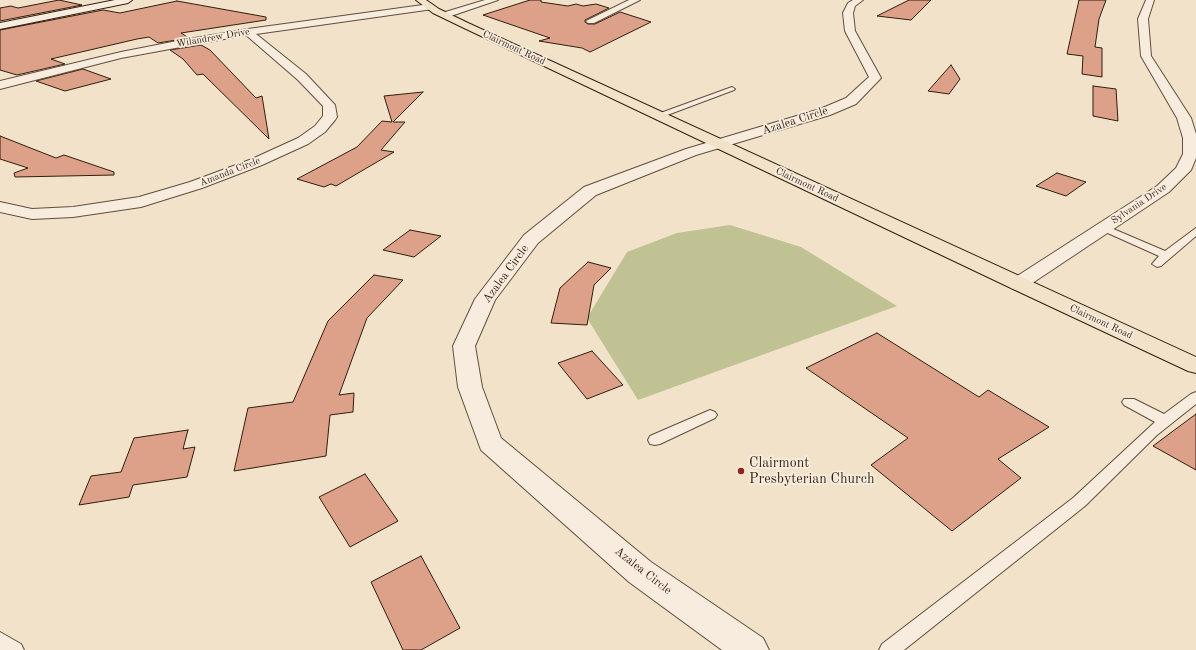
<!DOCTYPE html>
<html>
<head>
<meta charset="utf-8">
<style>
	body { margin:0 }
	canvas { display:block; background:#f2e2ca }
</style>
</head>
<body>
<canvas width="1196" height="650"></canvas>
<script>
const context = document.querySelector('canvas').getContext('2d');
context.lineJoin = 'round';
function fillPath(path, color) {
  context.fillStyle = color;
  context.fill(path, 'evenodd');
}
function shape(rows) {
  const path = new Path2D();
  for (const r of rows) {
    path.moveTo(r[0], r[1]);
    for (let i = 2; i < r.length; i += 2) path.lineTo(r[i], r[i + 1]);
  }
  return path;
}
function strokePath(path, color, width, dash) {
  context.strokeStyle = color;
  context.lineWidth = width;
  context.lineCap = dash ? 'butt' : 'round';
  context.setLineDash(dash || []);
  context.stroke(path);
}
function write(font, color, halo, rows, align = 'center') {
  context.font = font + ' "Old Standard TT",serif';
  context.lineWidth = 3.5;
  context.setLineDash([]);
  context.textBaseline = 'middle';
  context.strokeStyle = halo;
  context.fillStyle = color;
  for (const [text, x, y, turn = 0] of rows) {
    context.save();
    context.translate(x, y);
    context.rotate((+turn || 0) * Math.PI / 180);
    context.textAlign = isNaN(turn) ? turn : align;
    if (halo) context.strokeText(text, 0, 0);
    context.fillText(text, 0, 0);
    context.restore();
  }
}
const green = shape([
	[730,225,801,247,897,306,638,400,587,318,627,252,677,233]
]);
const building = shape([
	[59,0,82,5,0,21,0,8,11,6,18,8,59,0],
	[530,0,541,0,541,2,568,6,576,4,583,6,596,4,609,8,585,20,585,22,588,24,595,24,620,12,651,22,590,52,582,48,539,41,550,38,483,15,530,0],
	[909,0,931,0,911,20,877,16,909,0],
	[1079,0,1106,0,1099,19,1095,47,1102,48,1102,77,1082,74,1083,56,1067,54,1079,0],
	[177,1,266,17,266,20,181,33,189,38,158,43,149,37,137,39,51,59,65,64,17,75,0,70,0,30,103,10,120,13,177,1],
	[201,45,210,50,256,98,262,96,269,139,203,74,197,75,183,59,170,50,201,45],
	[951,65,960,79,949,94,928,91,951,65],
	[83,69,111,79,65,91,36,81,83,69],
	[1093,86,1116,89,1118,121,1093,116,1093,86],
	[423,92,393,122,405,122,381,150,394,152,336,186,331,184,324,187,297,179,357,147,382,121,392,122,384,96,423,92],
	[0,136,56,158,64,155,114,172,114,175,15,177,14,173,28,168,0,159,0,136],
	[1057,173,1086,182,1066,196,1036,186,1057,173],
	[410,230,441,236,414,257,383,250,410,230],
	[588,262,611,268,594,285,587,325,551,323,560,288,588,262],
	[374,275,403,280,367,318,339,395,354,393,353,412,330,415,326,456,234,471,248,408,293,402,328,321,374,275],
	[877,333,979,397,988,390,1049,427,998,459,1021,478,952,531,871,465,908,438,806,368,877,333],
	[592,351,623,385,587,399,558,363,592,351],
	[1196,414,1196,470,1153,446,1196,414],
	[188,430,183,449,195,447,187,477,133,485,129,497,79,505,91,476,121,472,134,438,188,430],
	[365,474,398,521,350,547,319,497,365,474],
	[421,556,460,628,421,650,403,650,371,582,421,556]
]);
const service = shape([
	[732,87,735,89,734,90,662,117,655,115,732,87],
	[1104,225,1165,251,1196,228,1196,236,1161,266,1157,267,1152,264,1159,256,1101,230,1099,228,1104,225],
	[1196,392,1196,404,1157,435,1085,506,904,650,879,650,882,644,1073,498,1155,422,1124,405,1122,402,1124,399,1134,399,1164,414,1191,394,1196,392],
	[710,410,715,412,717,415,715,418,660,444,655,445,650,444,648,440,650,436,710,410],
	[0,632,21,644,24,650,0,650,0,632]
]);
const minor = shape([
	[485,0,498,0,448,17,445,18,440,15,442,13,485,0],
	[629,0,640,0,594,23,588,23,586,21,629,0],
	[853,0,863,0,855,6,853,13,855,31,881,78,856,104,830,115,696,155,596,195,538,243,495,300,475,346,482,387,501,438,651,562,763,638,769,650,722,650,629,582,481,450,458,387,453,346,475,299,524,235,584,187,686,149,820,109,846,98,869,77,845,31,843,13,848,3,853,0],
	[1146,0,1154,0,1148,19,1151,56,1191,118,1196,134,1196,158,1191,170,1169,192,1025,288,1018,290,1011,288,1008,284,1011,280,1157,186,1176,168,1183,154,1183,138,1177,118,1141,56,1138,19,1146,0],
	[430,4,433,5,433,9,256,34,306,74,335,105,337,117,335,120,325,132,308,144,262,165,202,188,141,207,73,217,32,219,0,212,0,202,32,209,73,207,139,197,190,182,252,159,298,138,315,126,323,116,323,106,298,80,246,35,121,58,0,89,0,81,121,52,177,41,248,29,430,4]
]);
const secondary = shape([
	[115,0,132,0,128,3,0,29,0,23,115,0]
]);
const primary = shape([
	[416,0,426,0,439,9,468,23,1196,357,1196,373,1188,371,1011,288,462,27,433,13,416,0]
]);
const markers = [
	[741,471,4,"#8f2418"]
];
const farStreetnames = [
	["Wilandrew Drive",213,38,-10],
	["Clairmont Road",514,48,25],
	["Amanda Circle",230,172,-21],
	["Clairmont Road",807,185,25],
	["Sylvania Drive",1139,204,-34],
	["Clairmont Road",1101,322,25]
];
const streetNames = [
	["Azalea Circle",795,121,-18],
	["Azalea Circle",506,274,-54],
	["Azalea Circle",643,571,38]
];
const nearPoinames = [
	["Clairmont",749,463],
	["Presbyterian Church",749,479]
];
fillPath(green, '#c0c293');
fillPath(building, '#dca188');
strokePath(building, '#301e0e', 1);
strokePath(service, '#604f3d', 2);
strokePath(minor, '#604f3d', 2);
strokePath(secondary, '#301e0e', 2);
strokePath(primary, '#301e0e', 2);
fillPath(service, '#f7ecdd');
fillPath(minor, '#f7ecdd');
fillPath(secondary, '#f7ecdd');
fillPath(primary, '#f2e2ca');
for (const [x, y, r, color] of markers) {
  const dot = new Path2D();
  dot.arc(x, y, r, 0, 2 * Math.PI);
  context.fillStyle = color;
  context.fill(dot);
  strokePath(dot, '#f7ecdd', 1.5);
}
write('10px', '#301e0e', '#f7ecdd', farStreetnames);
write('12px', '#301e0e', '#f7ecdd', streetNames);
write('14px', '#301e0e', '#f7ecdd', nearPoinames, 'left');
</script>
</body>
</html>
